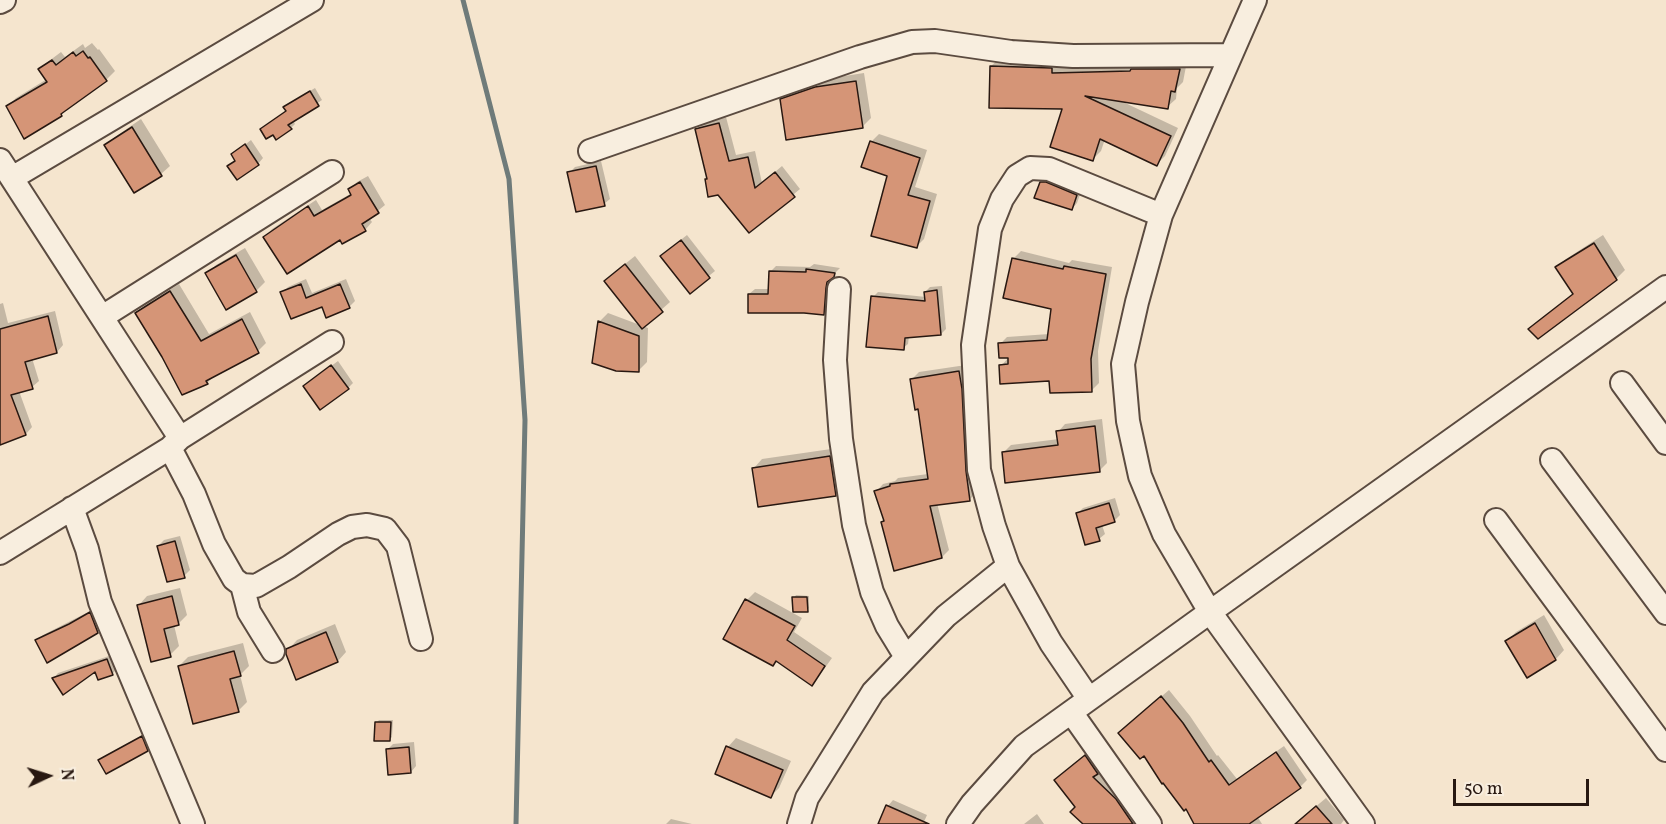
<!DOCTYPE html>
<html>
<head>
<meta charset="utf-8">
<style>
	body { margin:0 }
	#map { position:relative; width:1666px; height:824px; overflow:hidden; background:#f5e5ce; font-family:Vollkorn,serif }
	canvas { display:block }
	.north { position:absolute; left:18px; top:746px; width:60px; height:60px; -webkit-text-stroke:4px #f8eedf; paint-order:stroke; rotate:86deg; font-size:16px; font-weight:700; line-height:24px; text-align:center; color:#281811 }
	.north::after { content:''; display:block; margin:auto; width:21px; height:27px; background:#281811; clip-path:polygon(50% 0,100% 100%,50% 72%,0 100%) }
	.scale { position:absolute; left:1453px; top:779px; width:136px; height:27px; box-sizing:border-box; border:3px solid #281811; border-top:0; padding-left:8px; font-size:18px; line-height:21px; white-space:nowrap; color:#281811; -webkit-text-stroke:4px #f8eedf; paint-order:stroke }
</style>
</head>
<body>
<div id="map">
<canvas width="1666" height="824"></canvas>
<div class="north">N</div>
<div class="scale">50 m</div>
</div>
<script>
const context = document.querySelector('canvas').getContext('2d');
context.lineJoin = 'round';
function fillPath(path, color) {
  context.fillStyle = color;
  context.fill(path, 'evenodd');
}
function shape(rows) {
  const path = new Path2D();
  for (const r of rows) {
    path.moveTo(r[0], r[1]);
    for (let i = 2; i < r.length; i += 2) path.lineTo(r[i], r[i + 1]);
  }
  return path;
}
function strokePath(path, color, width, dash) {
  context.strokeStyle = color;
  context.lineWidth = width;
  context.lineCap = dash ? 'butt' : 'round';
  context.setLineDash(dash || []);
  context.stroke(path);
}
const shadow = shape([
	[92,43,98,50,99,49,115,71,106,80,70,106,61,115,7,107,16,98,47,79,40,69,49,61,61,52,65,57,83,44,85,48],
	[1000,58,1187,61,1183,82,1177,88,1176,99,1167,107,1121,101,1178,128,1165,156,1157,164,1105,139,1101,151,1093,159,1064,107,991,66],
	[864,73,871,118,862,127,781,100,790,91,825,79],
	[315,88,322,100,293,120,295,124,291,128,273,133,262,129,287,110,285,107,290,103],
	[726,117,736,155,755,151,762,183,782,166,800,189,749,231,709,178,696,130,703,123],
	[141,119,170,166,161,174,134,191,106,145,115,137],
	[879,134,927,150,915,187,937,194,924,239,916,247,889,175,871,142],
	[251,140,263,158,258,164,229,166,236,159,233,154],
	[601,161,610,199,604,204,569,173,575,167],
	[368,176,385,205,369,218,372,222,365,230,340,237,265,237,272,229,316,200,322,210,352,193,350,190,357,182],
	[1047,177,1082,189,1077,203,1072,209,1041,183],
	[687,235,715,271,690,291,668,250],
	[1603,235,1625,270,1616,279,1531,329,1539,320,1574,293,1557,267,1566,259],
	[245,248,265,282,256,291,207,274,216,265],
	[1021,251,1069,263,1072,260,1112,267,1098,351,1099,383,1092,390,1001,366,1009,357,1000,344,1007,337,1049,334,1052,308,1014,258],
	[635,256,670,302,643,326,648,328,647,362,638,371,599,322,608,313,640,325,615,272],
	[814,264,840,268,832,276,829,308,823,314,749,294,755,289,770,289,770,272,776,266,810,267],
	[306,279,312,293,346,279,355,301,349,307,323,305,282,293,288,287],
	[179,284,209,334,250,312,266,343,258,351,216,374,207,383,163,356,137,313,145,305],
	[942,286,946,329,941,334,909,336,908,344,903,348,873,297,878,292,926,297,925,292,930,287],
	[3,303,8,323,55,311,63,345,57,352,32,358,39,381,32,387,19,391,32,427,26,434,2,443,0,438,0,304],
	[338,361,353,383,348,388,304,386],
	[966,365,976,493,969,500,937,503,949,550,942,557,885,520,876,492,883,484,895,481,898,478,928,474,920,408,912,379,919,372],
	[1102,419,1107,463,1100,470,1003,453,1011,445,1059,439,1058,432,1065,424],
	[838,448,844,486,835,495,754,468,762,459],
	[1115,498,1120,515,1114,521,1102,525,1105,534,1099,539,1078,513,1083,508],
	[180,536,190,570,184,576,158,546,164,540],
	[180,588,187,615,178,624,174,625,179,646,170,655,139,605,147,596],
	[755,592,802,618,794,632,832,658,819,676,811,684,777,660,773,665,725,638,747,600],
	[796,595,809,596,809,608,807,610,794,598],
	[96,608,103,626,97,632,37,640,43,635],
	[1544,615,1564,650,1556,659,1507,641,1516,632],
	[335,624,346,652,338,661,297,678,288,650,297,640],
	[243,643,249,666,240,675,247,702,238,711,179,666,188,657],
	[112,655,117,669,112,674,96,670,54,678,58,673],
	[1169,690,1190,716,1217,756,1218,755,1237,779,1284,746,1307,780,1300,787,1257,816,1262,824,1196,824,1186,807,1127,726],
	[379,720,393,720,392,737,390,739,376,723],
	[148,732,153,744,147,750,100,760,106,755],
	[736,738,791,761,779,788,771,796,728,747],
	[414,742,416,766,411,772,387,750,393,744],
	[1093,749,1146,824,1085,824,1063,773],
	[1326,798,1344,820,1341,824,1295,824],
	[893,800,927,815,923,824,880,824,888,806],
	[1037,814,1044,824,1024,824],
	[671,819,692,824,666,824]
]);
const stream = shape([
	[463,0,509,179,525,420,516,824]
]);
const building = shape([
	[83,51,88,58,90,57,107,81,61,114,62,116,24,139,6,106,47,82,38,69,52,60,56,65,73,52,76,56,83,51],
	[990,66,1052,68,1052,73,1130,71,1131,69,1180,69,1175,92,1171,91,1168,109,1085,96,1171,136,1157,166,1100,139,1093,161,1050,147,1062,109,989,108,990,66],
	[856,81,863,128,786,140,780,99,815,87,856,81],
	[310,91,319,106,288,125,292,129,276,140,273,135,266,139,260,129,286,111,283,107,310,91],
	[719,123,729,161,748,157,755,188,775,172,795,197,749,233,718,195,708,197,705,179,707,179,695,129,719,123],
	[132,127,162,176,134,193,104,145,132,127],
	[870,141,920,158,908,195,930,201,917,248,871,236,887,176,861,167,870,141],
	[245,144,259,165,237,180,227,166,235,161,231,154,245,144],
	[596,166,605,206,576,212,567,172,596,166],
	[360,182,379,213,362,224,366,231,342,244,340,240,287,274,263,237,308,206,314,216,351,195,348,189,360,182],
	[1040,182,1046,182,1077,195,1072,210,1034,198,1040,182],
	[681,240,710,278,690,294,660,256,681,240],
	[1594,243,1617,280,1538,339,1528,329,1573,294,1555,267,1594,243],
	[236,255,257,292,226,310,205,273,236,255],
	[1012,258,1063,269,1064,266,1106,274,1091,359,1092,392,1050,393,1049,381,1000,384,999,365,1008,364,1008,358,999,358,998,343,1047,340,1051,309,1003,298,1012,258],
	[625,264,663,312,642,329,604,281,625,264],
	[806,269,835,273,834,277,827,282,826,288,824,315,804,313,748,313,748,294,768,294,769,271,806,272,806,269],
	[301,284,306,298,340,284,350,308,326,318,322,307,291,319,280,292,301,284],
	[937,290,941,335,905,338,904,350,866,347,871,296,925,301,924,292,937,290],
	[170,291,201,341,242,319,259,353,206,381,208,384,182,395,162,357,135,313,170,291],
	[48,316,57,353,25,362,33,389,11,395,26,435,0,445,0,329,48,316],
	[598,321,639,336,639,372,616,371,592,363,598,321],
	[331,365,349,389,320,410,303,386,331,365],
	[959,371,962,389,966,471,970,501,930,506,942,558,894,571,881,522,884,521,874,491,890,486,890,484,928,479,918,409,915,410,910,379,959,371],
	[1095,426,1100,472,1005,483,1002,452,1058,445,1056,431,1095,426],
	[830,456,836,496,758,507,752,468,830,456],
	[1109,503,1115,522,1096,528,1100,541,1085,545,1076,513,1109,503],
	[175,541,185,578,167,582,157,546,175,541],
	[172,596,179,625,164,629,171,657,151,662,137,605,172,596],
	[792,597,807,597,808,612,793,612,792,597],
	[745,599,795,626,787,640,825,666,812,686,776,661,773,666,723,639,745,599],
	[90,612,98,633,47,663,35,640,69,624,90,612],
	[1535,623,1556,660,1527,678,1505,641,1535,623],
	[326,632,338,662,296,680,286,654,286,649,326,632],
	[234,651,241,676,230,679,239,712,193,724,178,666,234,651],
	[107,659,113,675,98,680,95,672,63,695,52,678,107,659],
	[1161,696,1183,723,1209,762,1211,760,1229,785,1276,752,1301,788,1249,824,1194,824,1186,809,1184,811,1163,783,1162,784,1144,756,1140,759,1118,733,1161,696],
	[375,722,391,722,390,741,374,741,375,722],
	[142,736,148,751,106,774,98,760,142,736],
	[726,746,783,770,771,798,715,774,726,746],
	[409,747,411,773,388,775,386,749,409,747],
	[1085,755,1098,774,1093,777,1116,799,1133,824,1083,824,1070,812,1075,807,1054,780,1085,755],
	[886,805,929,824,878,824,886,805],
	[1316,806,1332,824,1295,824,1316,806]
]);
const minor = shape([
	[1255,0,1161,215,1137,302,1123,364,1128,421,1140,476,1164,534,1210,612,1363,824],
	[0,2,4,0],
	[590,151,860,57,912,42,935,41,1011,52,1073,56,1230,55],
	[0,160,180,438],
	[12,178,312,0],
	[839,289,835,360,841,439,854,525,872,592,887,626,906,657],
	[102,317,332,172],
	[1622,383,1666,443],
	[170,448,194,494,214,544,234,579,242,585,256,586,289,567,338,534,352,527,367,525,385,529,398,546,421,639],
	[1552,460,1666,613],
	[72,508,87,549,100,602,193,824],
	[1496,520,1666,750],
	[0,553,170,448,180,438,332,342],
	[242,585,249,612,273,651],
	[1089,699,1051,643,1008,566,994,526,979,470,973,345,990,229,1002,199,1017,176,1030,168,1049,169,1161,215],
	[1071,712,1150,824],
	[799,824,807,798,873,692,946,616,1008,566],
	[958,824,972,804,1024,746,1210,612,1666,287]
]);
fillPath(shadow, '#0003');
strokePath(stream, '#6f7b7a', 5);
fillPath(building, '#d59577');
strokePath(building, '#281811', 1.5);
strokePath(minor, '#5b4b40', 26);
strokePath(minor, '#f8eedf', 22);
</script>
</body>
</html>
